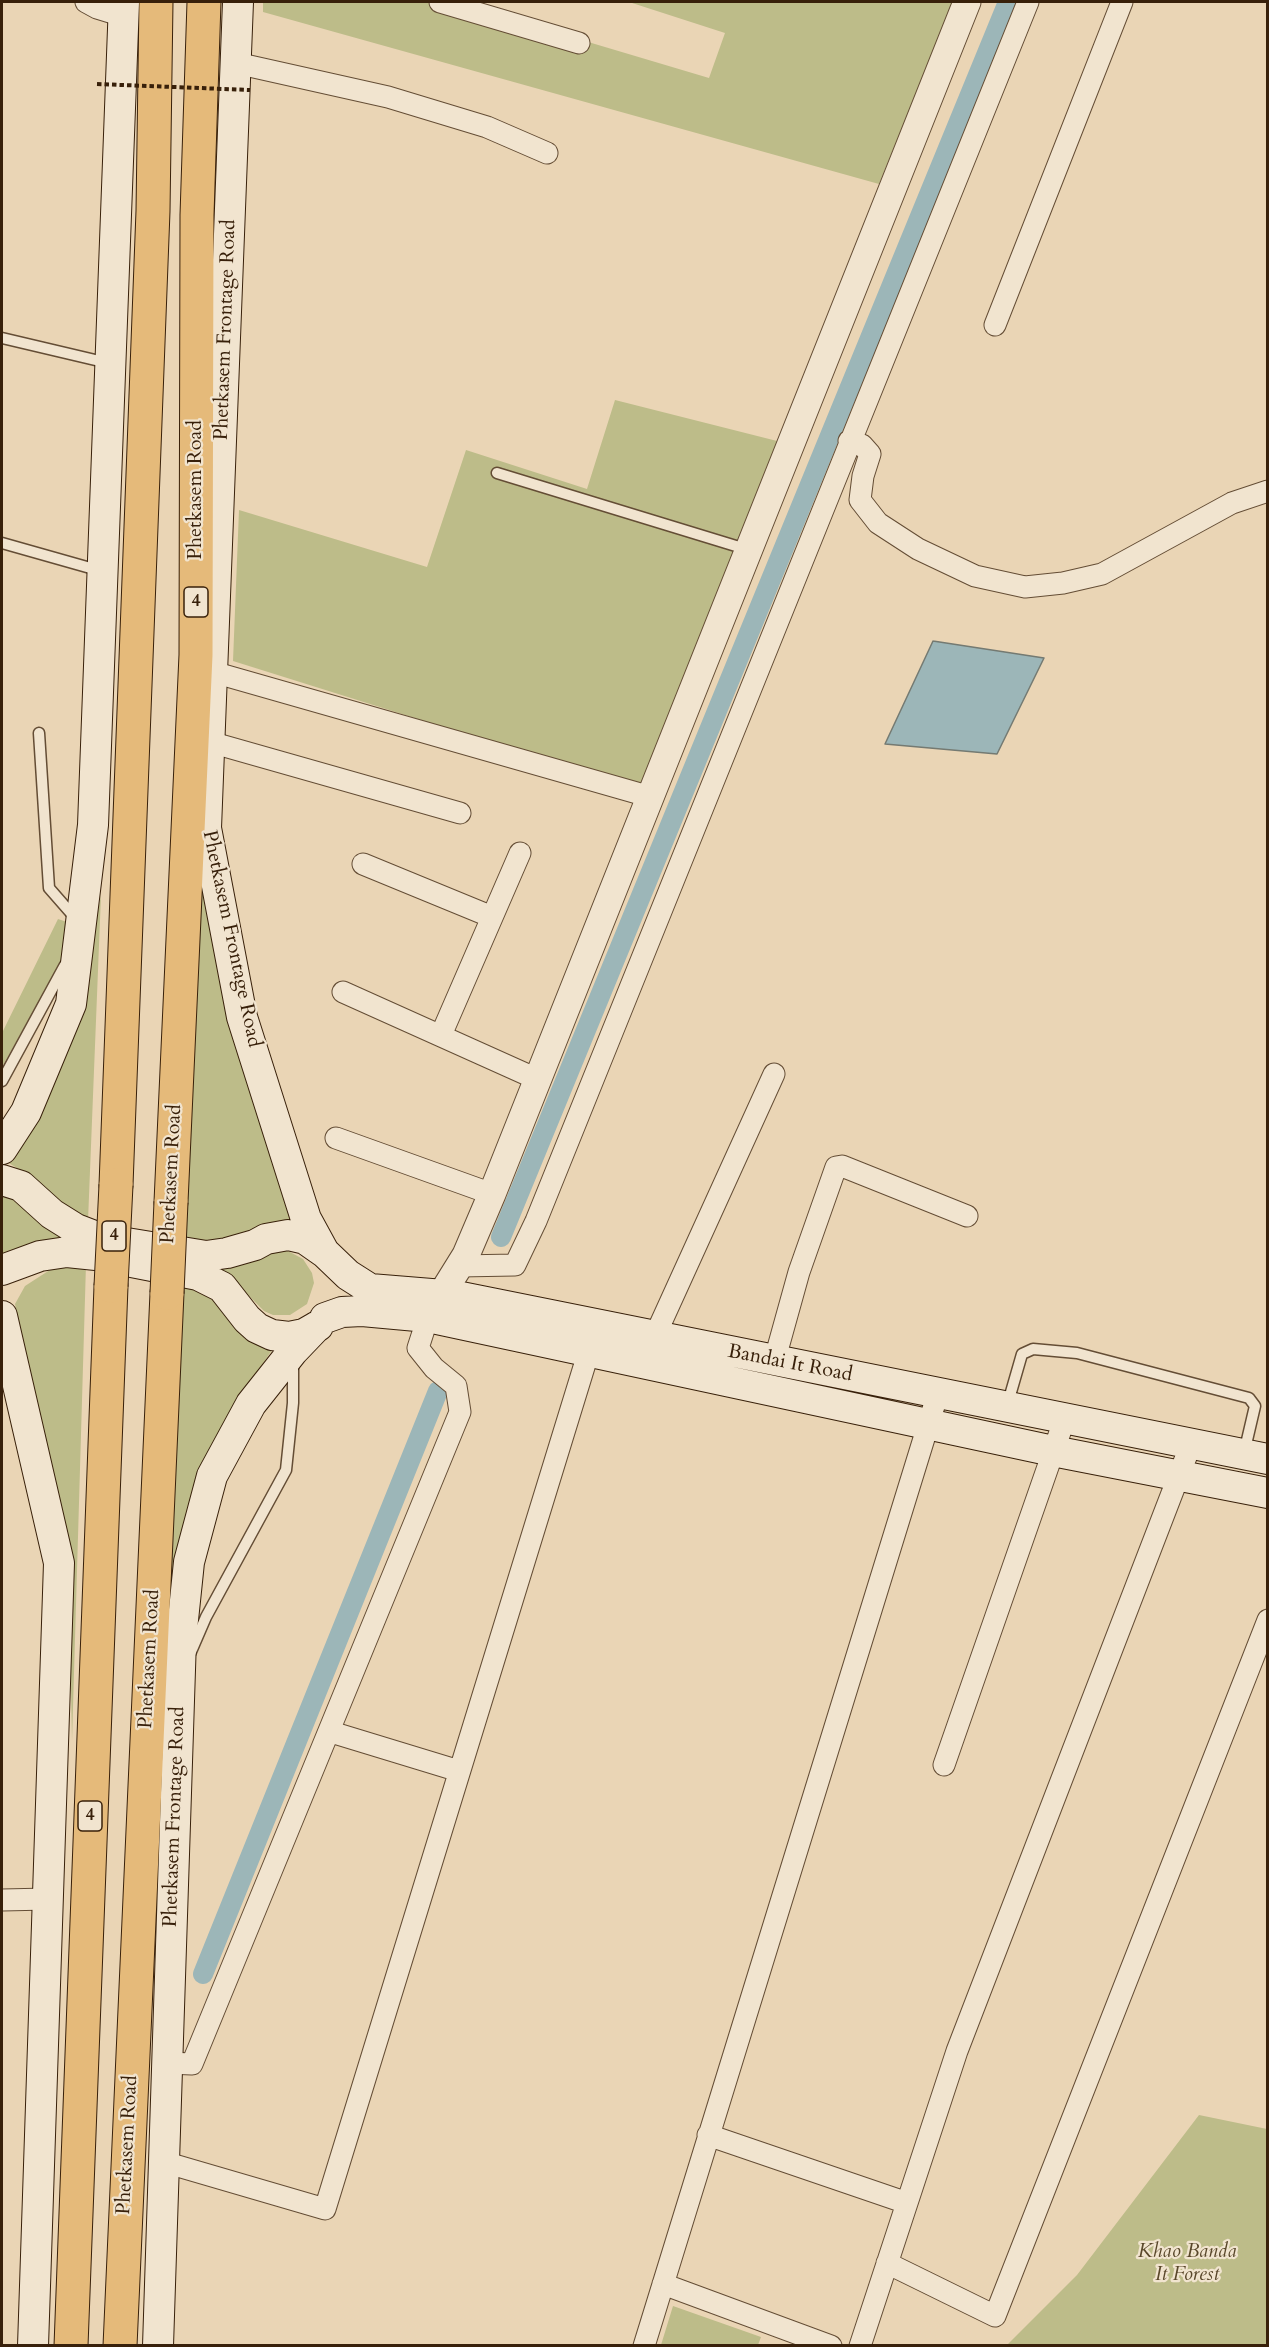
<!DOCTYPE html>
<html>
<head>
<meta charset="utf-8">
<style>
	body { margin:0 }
	#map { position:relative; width:1269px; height:2347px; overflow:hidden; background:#ead5b5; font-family:Cardo,serif }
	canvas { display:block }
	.frame { position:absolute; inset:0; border:3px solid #38200a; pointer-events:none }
</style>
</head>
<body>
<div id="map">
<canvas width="1269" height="2347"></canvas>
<div class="frame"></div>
</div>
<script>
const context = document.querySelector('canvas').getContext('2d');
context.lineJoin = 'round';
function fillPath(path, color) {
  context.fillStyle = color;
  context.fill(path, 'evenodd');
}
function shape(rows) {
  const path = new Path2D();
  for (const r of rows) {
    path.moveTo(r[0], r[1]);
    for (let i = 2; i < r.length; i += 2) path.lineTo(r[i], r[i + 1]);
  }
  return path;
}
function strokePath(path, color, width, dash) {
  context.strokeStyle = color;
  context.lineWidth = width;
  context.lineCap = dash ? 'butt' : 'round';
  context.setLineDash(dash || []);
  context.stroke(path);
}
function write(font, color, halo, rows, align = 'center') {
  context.font = font + ' Cardo,serif';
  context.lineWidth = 4.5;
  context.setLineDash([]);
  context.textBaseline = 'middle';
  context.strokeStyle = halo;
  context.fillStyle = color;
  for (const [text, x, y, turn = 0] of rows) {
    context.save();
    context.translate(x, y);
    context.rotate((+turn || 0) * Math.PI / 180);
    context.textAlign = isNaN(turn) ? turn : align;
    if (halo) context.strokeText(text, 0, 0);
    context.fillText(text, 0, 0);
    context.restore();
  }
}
const green = shape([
	[263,2,454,2,709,78,725,33,629,2,953,2,879,184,263,12],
	[615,400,781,442,641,789,233,661,239,510,427,567,466,450,587,489],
	[196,800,297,1226,242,1238,187,1241,183,1209],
	[101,895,88,1221,58,1205,40,1182,7,1162,77,1026],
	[58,919,67,922,70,941,58,967,2,1067,2,1033],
	[2,1194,9,1195,69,1237,2,1259],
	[280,1250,288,1251,303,1259,312,1273,314,1283,307,1304,290,1315,273,1315,264,1311,245,1292,195,1264],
	[59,1264,86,1264,72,1741,69,1582,61,1531,15,1304,25,1286],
	[185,1283,213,1293,272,1350,228,1416,172,1670,169,1441,177,1301],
	[1199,2115,1267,2129,1267,2345,1007,2345,1077,2275],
	[673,2306,761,2337,758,2345,661,2345]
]);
const water = shape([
	[933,641,1044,658,997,754,885,744,933,641]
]);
const canal = shape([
	[501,1237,1008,2],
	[203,1974,438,1391]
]);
const service = shape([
	[2,338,108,363],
	[497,473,749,550],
	[2,543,101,571],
	[39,733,49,888,77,920],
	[2,1081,65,965],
	[1007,1406,1022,1354,1033,1349,1077,1353,1249,1398,1255,1406,1244,1453],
	[190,1654,206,1617,286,1470,293,1403,293,1363]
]);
const minor = shape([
	[86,2,97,8,123,16],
	[440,2,579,43],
	[236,63,388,97,487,127,547,153],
	[995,325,1122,2],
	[849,441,862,445,870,454,863,476,860,500,878,523,918,549,975,576,1025,587,1063,583,1102,574,1232,503,1268,491],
	[213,672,651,797],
	[210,742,460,813],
	[363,864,492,917],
	[343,992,539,1080],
	[441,1035,520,853],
	[336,1138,492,1194],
	[459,1266,515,1265,536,1221,1028,2],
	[654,1338,774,1074],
	[774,1362,799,1272,836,1167,842,1166,967,1216],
	[331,1732,459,1771],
	[944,1765,1065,1418],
	[2,1900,48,1899],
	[167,2063,192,2064,460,1412,456,1386,434,1368,418,1348,428,1317],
	[708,2135,907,2203],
	[164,2162,325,2209,592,1341],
	[887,2263,995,2316,1268,1620],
	[663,2284,831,2346],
	[644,2346,938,1393],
	[860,2346,957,2051,1191,1444]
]);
const tertiary = shape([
	[430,1313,466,1255,492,1194,967,2]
]);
const secondary = shape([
	[238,2,206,828,242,1017,306,1219,324,1252,348,1275,370,1289,456,1296,1268,1459],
	[2,1149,26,1112,71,1004,93,825,124,2],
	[2,1180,21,1186,52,1214,76,1229,102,1239,206,1256,227,1253,255,1245,266,1239,288,1235,305,1239,325,1253],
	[2,1270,40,1256,67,1252,96,1255,198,1275,222,1287,247,1319,257,1328,272,1335,289,1337,304,1334,318,1326],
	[2,1316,59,1563,33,2346],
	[325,1318,342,1312,362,1311,428,1317,1053,1451,1268,1493],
	[158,2346,181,1639,189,1562,212,1476,251,1404,293,1351,316,1327]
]);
const trunk = shape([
	[116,1185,153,211,156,2],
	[171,1202,196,655,197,215,204,2],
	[71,2346,111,1286],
	[120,2346,167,1293]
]);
const pathBridge = shape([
	[97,84,250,90]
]);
const trunkBridge = shape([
	[111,1286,116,1185],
	[167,1293,171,1202]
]);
const shields = [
	[196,602,24],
	[114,1236,24],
	[90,1816,24]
];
const shieldNames = [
	["4",196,602],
	["4",114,1236],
	["4",90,1816]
];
const streetNames = [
	["Phetkasem Frontage Road",226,330,-88],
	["Phetkasem Road",196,490,-90],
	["Phetkasem Frontage Road",231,939,78],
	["Phetkasem Road",172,1174,-87],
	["Bandai It Road",790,1364,11],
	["Phetkasem Road",150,1659,-87],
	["Phetkasem Frontage Road",175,1817,-88],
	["Phetkasem Road",128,2145,-87]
];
const parkNames = [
	["Khao Banda",1187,2252],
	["It Forest",1187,2275]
];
fillPath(green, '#bdbc89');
fillPath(water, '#9cb6b8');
strokePath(water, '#747a72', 1.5);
strokePath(canal, '#9cb6b8', 20);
strokePath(service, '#644d35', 13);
strokePath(minor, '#644d35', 23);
strokePath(tertiary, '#644d35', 29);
strokePath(secondary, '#38200a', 32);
strokePath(trunk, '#38200a', 35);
strokePath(service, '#f1e4cf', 10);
strokePath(minor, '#f1e4cf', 21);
strokePath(tertiary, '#f1e4cf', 27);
strokePath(secondary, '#f1e4cf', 30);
strokePath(trunk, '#e5ba7a', 33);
strokePath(trunkBridge, '#38200a', 35, []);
strokePath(pathBridge, '#38200a', 4, [4.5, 3]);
strokePath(trunkBridge, '#e5ba7a', 33);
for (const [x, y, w] of shields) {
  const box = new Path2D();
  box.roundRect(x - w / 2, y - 15, w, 30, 4.5);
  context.fillStyle = '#f1e4cf';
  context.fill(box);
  strokePath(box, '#38200a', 1.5);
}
write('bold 18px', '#38200a', null, shieldNames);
write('20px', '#38200a', '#f1e4cf', streetNames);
write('italic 20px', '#59472a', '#f1e4cf', parkNames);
</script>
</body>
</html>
